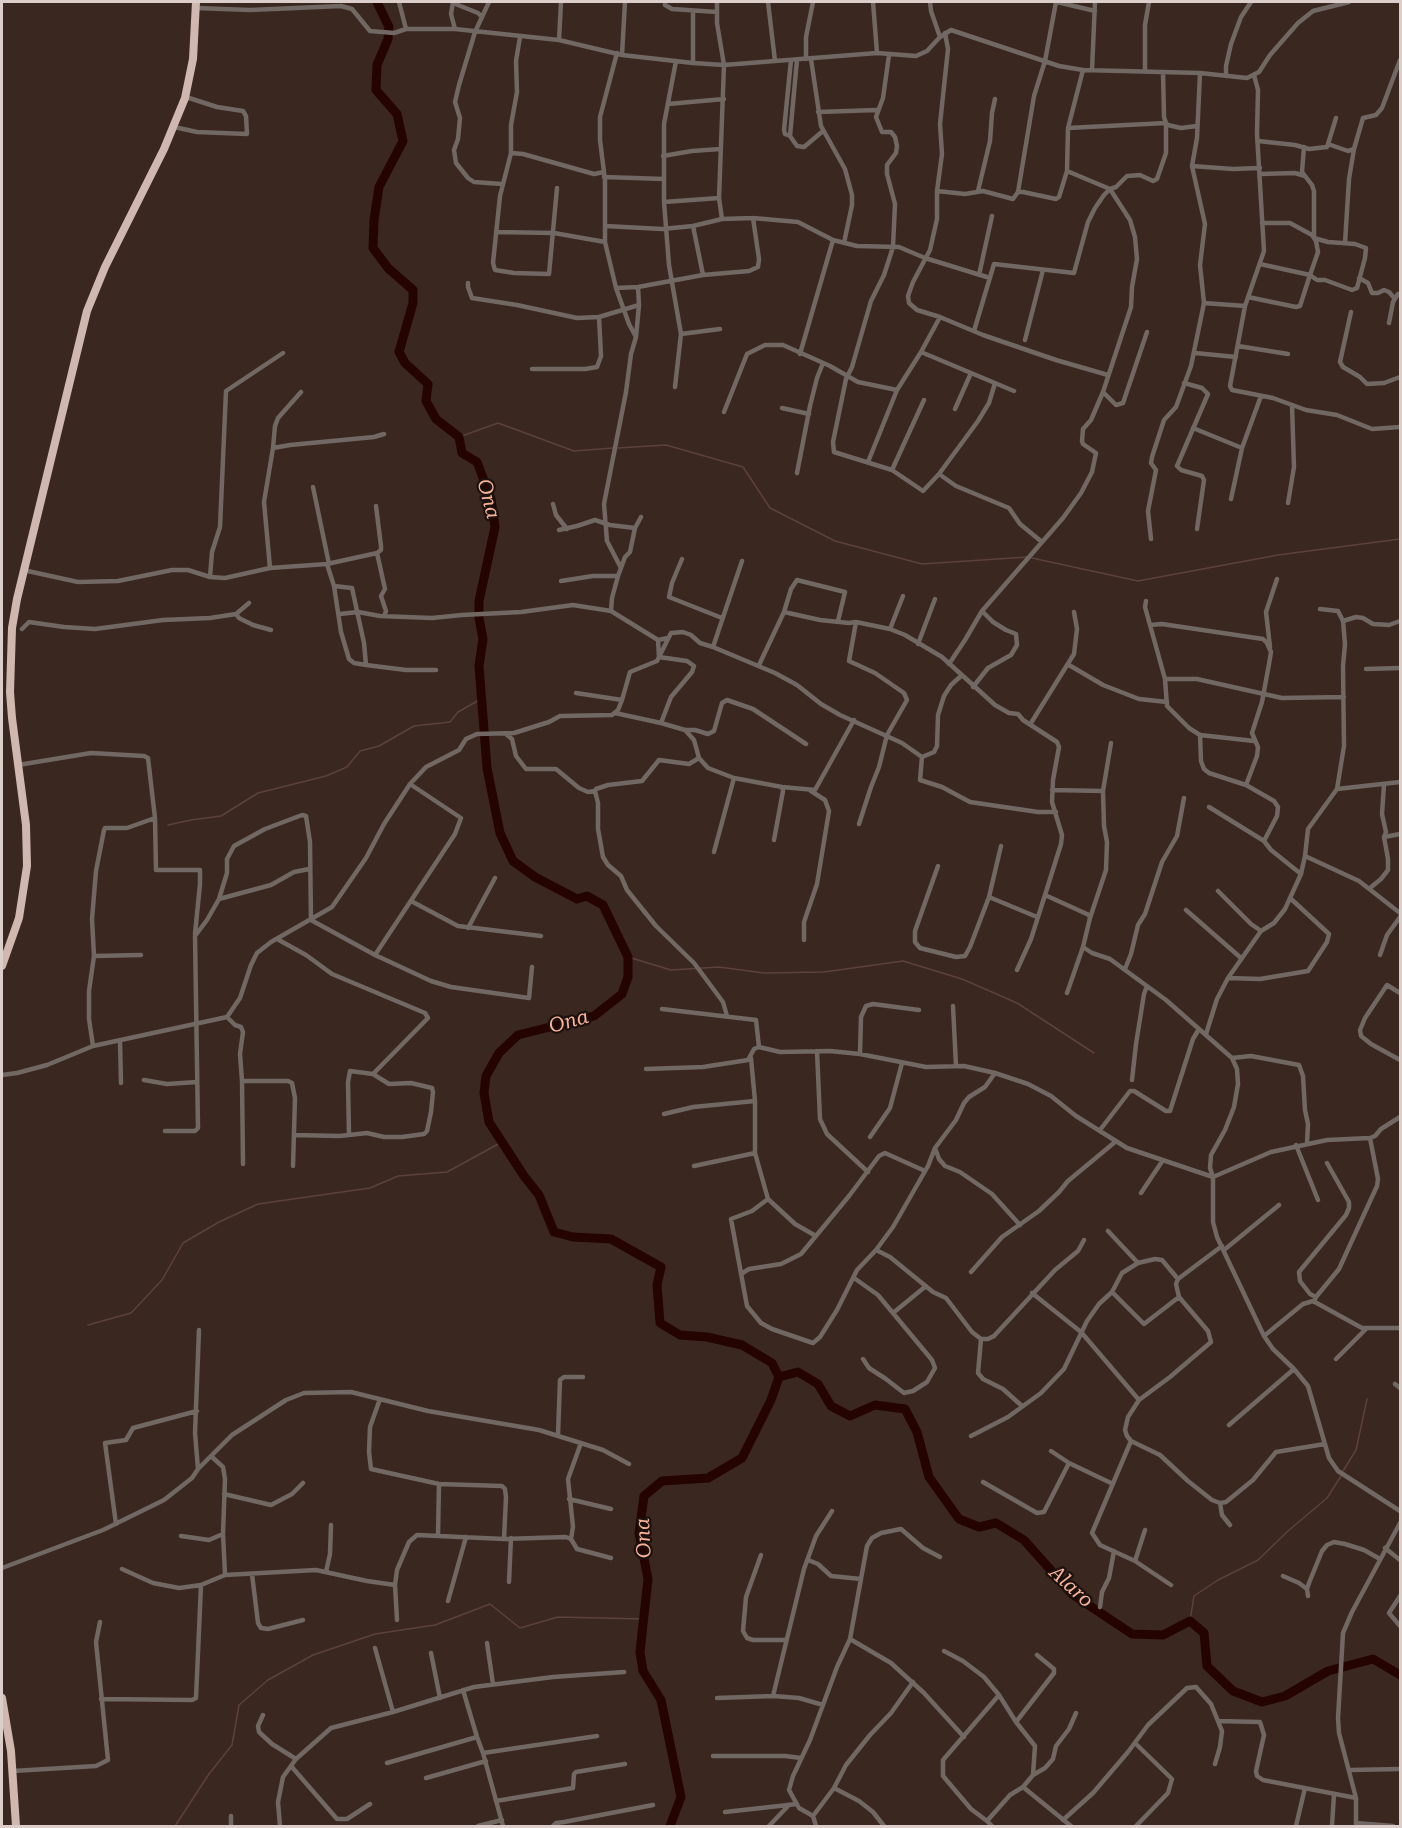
<!DOCTYPE html>
<html>
<head>
<meta charset="utf-8">
<style>
	body { margin:0 }
	#map { position:relative; width:1402px; height:1828px; overflow:hidden; background:#3a2720; font-family:"Roboto Serif",serif }
	canvas { display:block }
	.frame { position:absolute; inset:0; border:3px solid #dccfcb; pointer-events:none }
</style>
</head>
<body>
<div id="map">
<canvas width="1402" height="1828"></canvas>
<div class="frame"></div>
</div>
<script>
const context = document.querySelector('canvas').getContext('2d');
context.lineJoin = 'round';
function shape(rows) {
  const path = new Path2D();
  for (const r of rows) {
    path.moveTo(r[0], r[1]);
    for (let i = 2; i < r.length; i += 2) path.lineTo(r[i], r[i + 1]);
  }
  return path;
}
function strokePath(path, color, width, dash) {
  context.strokeStyle = color;
  context.lineWidth = width;
  context.lineCap = dash ? 'butt' : 'round';
  context.setLineDash(dash || []);
  context.stroke(path);
}
function write(font, color, halo, rows, align = 'center') {
  context.font = font + ' "Roboto Serif",serif';
  context.lineWidth = 4.5;
  context.setLineDash([]);
  context.textBaseline = 'middle';
  context.strokeStyle = halo;
  context.fillStyle = color;
  for (const [text, x, y, turn = 0] of rows) {
    context.save();
    context.translate(x, y);
    context.rotate((+turn || 0) * Math.PI / 180);
    context.textAlign = isNaN(turn) ? turn : align;
    if (halo) context.strokeText(text, 0, 0);
    context.fillText(text, 0, 0);
    context.restore();
  }
}
const stream = shape([
	[459,437,498,423,574,451,613,448],
	[618,448,666,445,743,467,770,508,835,541,922,564,1027,557],
	[1032,558,1138,581,1278,555,1400,539],
	[168,825,191,820,221,816,258,793,326,776,347,767,360,751,379,746,414,726,450,722,458,712,481,699],
	[628,957,671,970,719,967,764,973,824,972,903,961,962,979,1017,1003,1094,1053],
	[88,1325,131,1313,162,1280,183,1243,219,1222,258,1204,370,1188,398,1176,447,1172,502,1142],
	[1343,1471,1356,1450,1367,1399],
	[1190,1621,1194,1596,1218,1580,1258,1560,1288,1531,1327,1498,1341,1476],
	[175,1826,209,1774,232,1745,239,1705,268,1680,313,1655,375,1634,435,1625,490,1604,520,1628,558,1617,644,1619]
]);
const river = shape([
	[377,2,389,27,388,39,377,65,376,90,397,114,403,141,379,187,374,220,373,248,388,268,413,290,413,303,399,352,405,363,428,384,426,401,436,419,459,437,462,453,477,462,491,499,495,527,479,601,479,618,483,639,479,666,487,768,500,833,513,861,535,877,577,899,587,896,603,905,628,957,628,977,622,994,594,1016,518,1035,499,1053,486,1076,484,1093,489,1122,524,1176,539,1195,554,1232,573,1237,611,1239,661,1267,657,1285,660,1323,680,1335,707,1337,742,1345,772,1363,779,1377,771,1400,742,1458,708,1478,662,1481,644,1496,639,1533,648,1579,640,1652,643,1671,661,1700,681,1797,670,1826],
	[779,1377,798,1372,818,1384,831,1406,850,1416,875,1405,905,1409,917,1432,929,1477,959,1519,979,1527,996,1523,1024,1540,1072,1594,1132,1634,1163,1635,1190,1621,1204,1633,1207,1666,1233,1691,1262,1702,1285,1696,1328,1671,1373,1659,1400,1675]
]);
const street = shape([
	[453,2,451,14,455,29,559,40,622,55,693,63,724,65,877,53,916,56,927,51,940,37,951,30,1059,66,1083,70,1200,73,1247,78,1259,72,1270,55,1298,23,1313,11,1349,2],
	[489,2,475,32,459,85,455,102,460,118,458,139,454,150,456,163,468,178,474,182,502,184],
	[665,2,665,5,672,9,717,12],
	[717,2,717,23,724,65,719,198],
	[768,2,775,61],
	[873,2,877,53],
	[930,2,931,11,940,37],
	[1057,2,1095,11],
	[453,3,478,13,482,17],
	[196,8,250,10,341,6,352,9,370,31,394,33,406,29,399,2],
	[406,29,455,29],
	[945,33,948,49,940,124,942,154,937,191,937,219,930,250,913,282,908,296,909,303,917,310,940,317,983,335,1056,360,1108,375],
	[520,37,516,61,517,92,511,125,511,153,500,196,493,263,495,270,514,273,549,274,557,188],
	[559,40,561,2],
	[617,53,600,117,600,140,605,180,605,242,616,288,629,324,636,337],
	[622,55,625,2],
	[889,55,883,98,876,117,882,132,891,132,895,137,897,146,896,153,887,165,887,174,895,204,893,247,884,275,871,301,852,367,846,379,833,442,834,452,892,470,923,491,939,474,956,486,1009,508,1020,524,1042,542],
	[806,59,806,37,813,2],
	[811,59,821,126,845,169,852,195,852,205,844,243],
	[797,60,790,136,797,146,804,147,823,131],
	[676,61,664,124,664,202,669,265,681,334,720,329],
	[693,63,693,12],
	[1092,70,1095,2],
	[1145,71,1145,25,1149,2],
	[1254,75,1258,90,1257,134,1264,251,1245,306,1230,386,1232,390,1273,398,1306,410,1337,415,1372,429,1400,427],
	[1226,76,1226,66,1231,44,1241,17,1251,2],
	[668,104,724,99],
	[818,112,877,110],
	[174,127,197,132,247,134,246,116,243,111,217,107,186,97],
	[1068,128,1166,123,1164,117,1163,72],
	[790,136,785,134,784,130,791,60],
	[1258,141,1295,145,1309,149,1327,147,1328,144,1348,151,1354,149,1349,179,1345,243],
	[1328,144,1336,118],
	[1354,149,1363,118,1376,115,1382,108,1400,60],
	[511,153,523,154,594,174,604,172],
	[663,156,692,151,720,149],
	[1192,166,1233,169,1260,168],
	[1260,174,1295,173,1305,176],
	[604,177,664,179],
	[937,191,965,194,983,191,1013,199,1018,192,1023,192,1056,199,1059,197,1067,171],
	[978,191,990,141,992,113,995,99],
	[1018,192,1034,96,1045,61,1056,2],
	[664,202,719,198,722,219,753,218,798,222,833,240,857,246,899,247,925,258,990,278],
	[1262,223,1290,223,1312,235,1316,241,1318,252,1310,275,1317,280,1325,280,1352,290,1357,288,1365,258,1366,248,1355,244,1328,242,1314,238,1314,191,1312,185,1302,172,1304,147],
	[605,226,662,229,693,226],
	[496,232,554,233,605,242],
	[703,275,693,226,722,219],
	[979,275,992,216],
	[1359,278,1368,283,1372,293,1378,293,1384,290,1389,292,1395,299],
	[468,283,468,287,472,298,517,305,577,318,599,317,639,305],
	[616,288,638,287,703,275,749,271,758,267,759,259,753,218],
	[1248,297,1296,307,1300,306,1310,275,1260,264],
	[1204,303,1245,306],
	[1351,312,1340,362,1343,367,1360,377,1367,384,1384,383,1400,377],
	[1389,323,1393,302,1398,294,1400,294],
	[974,331,994,264,1074,273,1088,222,1095,208,1104,195,1110,189,1116,187,1127,176,1140,175,1153,181,1157,179,1166,153,1166,123,1168,125,1181,128,1197,126],
	[1025,340,1043,270],
	[1238,346,1288,354],
	[921,352,1014,391],
	[1195,353,1236,357],
	[800,354,833,240],
	[532,369,585,369,597,367,601,356,599,317],
	[1184,383,1202,388,1208,394,1177,466,1181,470,1202,476,1204,480,1197,529],
	[675,387,681,334],
	[1103,392,1116,405,1123,403,1147,332],
	[782,408,809,414],
	[955,409,971,373],
	[724,412,747,354,765,345,783,345,830,366,858,382,897,390,921,352,940,317],
	[1193,428,1242,448],
	[273,448,290,445,374,437,384,434],
	[868,462,897,390],
	[892,470,924,400],
	[797,473,810,406,817,378,823,363],
	[939,474,978,421,989,403,995,383],
	[313,487,329,564],
	[1231,499,1242,448,1261,396],
	[1288,503,1294,467,1292,405],
	[553,504,556,515,567,529],
	[376,506,381,546,381,550,377,553,385,589,381,596,386,611,384,616],
	[559,530,577,526,595,520,610,525,635,528],
	[1151,539,1148,511,1156,470,1151,463,1152,457,1164,420,1176,407,1191,366,1204,303,1200,265,1205,224,1192,166,1197,138,1200,73],
	[682,559,672,583,669,597,722,618],
	[327,564,334,586,341,632,349,659,354,663,366,665,406,670,436,670],
	[270,568,264,502,273,448,275,426,278,418,301,392],
	[621,568,607,541,604,504,626,392,631,354,636,337,639,305,638,287],
	[23,570,78,582,118,581,172,570,188,570,210,577,225,578,270,568,327,564,377,553],
	[210,577,212,552,220,527,226,391,283,353],
	[561,581,593,576,618,576],
	[334,586,352,588,364,643,366,665],
	[1146,601,1145,607,1165,679,1167,706,1189,728,1200,735,1201,761,1204,769,1209,773,1246,785],
	[611,611,612,598,618,576,625,557,630,552,635,528,641,517],
	[982,611,1063,518,1081,493,1092,472,1096,453,1083,444,1082,441,1083,429,1091,420,1103,392,1131,307,1132,287,1137,259,1135,237,1130,220,1110,189,1067,171,1068,128,1083,70],
	[784,612,820,620,849,623,856,622,890,629,905,635,942,657,995,705,1009,713,1018,714,1023,720,1057,742,1059,747,1053,780,1052,802,1062,835,1061,844,1045,895,1089,915,1090,918,1083,947,1092,953,1110,959,1166,1000,1232,1058,1237,1069,1238,1084,1234,1107,1225,1130,1211,1155,1210,1168,1213,1177,1213,1222,1217,1237,1264,1336,1273,1349,1294,1369,1308,1386,1329,1458,1338,1471,1400,1511],
	[236,614,239,618,253,625,271,630],
	[340,614,358,612,380,616,432,618,462,615,521,612,573,605,611,611,658,640,668,638],
	[1343,621,1356,617,1363,618,1373,624,1389,625,1400,621],
	[856,622,849,661,875,673,904,693,907,700,887,735,879,767,871,787,859,824],
	[1150,625,1162,624,1263,639,1267,643,1271,652,1269,664,1262,702,1252,733,1258,747,1257,756,1246,785,1274,801,1278,807,1277,816,1264,841,1271,850,1301,874],
	[22,629,29,622,64,627,95,629,163,620,210,618,236,614,249,603],
	[890,629,903,596],
	[658,640,659,657,687,661,694,666,692,672,671,697,661,723],
	[918,644,935,599],
	[713,647,742,561],
	[1270,647,1266,612,1277,579],
	[949,664,965,640,982,611,993,622,1006,630,1016,634,1017,645,1011,655,988,668,973,687],
	[759,665,784,612,791,589,797,580,845,592,838,621],
	[1069,665,1103,685,1139,699,1167,702],
	[1366,669,1400,668],
	[1165,679,1197,679,1282,698,1344,697],
	[576,693,622,700],
	[615,713,661,723,685,730,694,740,699,758,708,768,734,778,782,787,783,791,774,840],
	[1031,723,1074,654,1077,629,1074,612],
	[686,730,695,730,708,734,714,731,722,703,727,700,753,709,806,744],
	[506,734,512,739,516,756,526,769,556,769,579,788,588,792,595,791,596,789,608,785,642,781,659,760,689,764,699,758],
	[1200,735,1254,741],
	[922,757,920,780,942,787,970,802,1038,812,1056,812],
	[922,757,934,752,937,746,938,715,944,696,951,685,961,676],
	[18,765,91,753,144,756,148,758,155,818,127,828,105,828,104,830,96,871,92,919,94,956,89,991,89,1019,93,1046],
	[782,787,815,790,854,720],
	[1337,789,1400,782],
	[1052,790,1103,791],
	[595,791,598,803,598,829,603,857,608,865,621,876,627,890,656,926,694,963,723,1002,727,1016],
	[1209,807,1264,841],
	[155,818,156,870,200,870,200,884,195,934],
	[1384,837,1400,834],
	[1001,846,989,897,1037,917],
	[714,852,734,778],
	[1305,856,1359,881,1400,913],
	[938,866,915,931,915,942,920,948,956,957,965,956,970,947,989,897],
	[1370,888,1381,879,1388,870,1388,859,1384,837,1386,832,1382,814,1384,785],
	[1218,891,1251,924,1261,931],
	[219,899,271,885,294,872,309,869],
	[411,901,458,926,541,936],
	[1186,910,1241,958],
	[1090,918,1106,870,1107,842,1104,826,1103,791,1111,743],
	[468,928,495,878],
	[277,939,306,955,332,974,425,1013,428,1018,373,1074],
	[804,940,804,922,817,884,829,811,825,800,811,791],
	[375,955,455,834,461,818,410,784],
	[1380,955,1387,935,1400,917],
	[94,956,141,955],
	[1125,969,1131,954,1138,925,1145,914,1162,862,1177,836,1184,798],
	[1017,970,1031,939,1045,895],
	[1228,978,1260,979,1308,971,1327,942,1329,934,1290,898],
	[1067,993,1083,947],
	[1400,993,1387,985,1365,1018,1360,1030,1361,1036,1371,1044,1400,1060],
	[953,1006,956,1066],
	[662,1009,756,1020,759,1047],
	[227,1017,235,1025,241,1027,243,1032,240,1054,242,1081,288,1081,292,1083,295,1098,293,1166],
	[1206,1034,1217,999,1228,978,1261,931,1274,923,1285,909,1301,874,1305,856,1308,829,1337,789,1344,746,1343,666,1345,644,1343,621,1338,611,1320,609],
	[120,1041,121,1083],
	[817,1051,820,1119,827,1134,868,1172],
	[860,1054,861,1017,866,1006,873,1004,919,1010],
	[751,1058,755,1101,755,1153,768,1199,795,1224,816,1236],
	[1232,1058,1251,1056,1299,1065,1303,1076,1305,1110,1308,1124,1307,1143],
	[646,1069,703,1067,748,1060,754,1049,759,1047,780,1052,830,1051,860,1054,926,1067,964,1066,995,1073,1028,1084,1051,1096,1076,1116,1127,1148,1213,1177,1271,1152,1327,1140,1370,1138,1375,1136,1381,1129,1400,1117],
	[2,1075,17,1073,47,1065,93,1046,227,1017,240,998,251,965,257,953,271,942,332,907,366,858,384,824,410,784,426,767,459,750,466,739,477,734,514,733,549,722,560,716,612,715,618,710,622,700,630,672,657,661,671,633,683,632,691,635,700,643,713,647,775,673,797,685,821,704,840,715,902,743,922,757],
	[144,1080,167,1084,197,1082],
	[1132,1080,1136,1044,1144,994,1147,986],
	[242,1081,243,1164],
	[664,1114,693,1107,755,1101],
	[1100,1130,1130,1091,1134,1091,1166,1111,1170,1111,1193,1039,1199,1029],
	[165,1131,195,1131,198,1128,195,936,207,920,219,899,227,873,227,859,234,846,265,829,302,815,306,816,310,842,311,920,375,955,431,981,451,987,529,998,532,967],
	[295,1135,339,1136,349,1135,367,1133,384,1137,402,1137,424,1134,427,1131,431,1112,433,1092,432,1088,411,1083,389,1084,373,1074,350,1071,348,1082,349,1135],
	[870,1137,890,1108,902,1063],
	[1296,1145,1318,1200],
	[935,1148,939,1159,945,1166,960,1172,992,1194,1020,1225],
	[694,1166,755,1153],
	[1141,1193,1163,1160],
	[768,1199,752,1211,731,1219,747,1306,761,1323,772,1329,813,1343,820,1337,837,1310,857,1270,876,1250,893,1227,928,1166,935,1148,956,1120,964,1103,969,1097,985,1087,995,1073],
	[1108,1231,1138,1263],
	[1222,1246,1178,1279,1176,1284,1179,1297,1208,1331,1211,1342,1170,1377,1139,1400,1128,1417,1125,1430,1127,1436,1131,1441,1160,1455,1188,1481,1212,1500,1220,1503,1226,1502,1253,1480,1276,1452,1325,1444],
	[876,1250,890,1257,933,1292,946,1298,972,1332,981,1339,988,1339,994,1336,1055,1270,1078,1251,1084,1240],
	[1224,1250,1279,1205],
	[971,1272,1002,1237,1039,1211,1059,1192,1068,1181,1115,1142],
	[741,1274,749,1269,781,1264,801,1254,849,1196,879,1156,885,1153,925,1171],
	[854,1278,878,1295,932,1360,935,1368,927,1382,913,1391,904,1393,886,1379,869,1368,863,1359],
	[1112,1292,1144,1324,1179,1297],
	[1032,1293,1081,1332,1139,1400],
	[1316,1297,1310,1294,1300,1281,1299,1272,1346,1215,1349,1208,1349,1202,1327,1163],
	[1314,1302,1316,1297,1339,1269,1377,1186,1378,1179,1370,1138],
	[893,1313,926,1286],
	[1264,1336,1303,1304,1313,1301,1362,1328,1400,1328],
	[981,1339,978,1373,983,1379,1003,1389,1022,1406],
	[1336,1359,1366,1329],
	[1395,1384,1400,1388],
	[380,1399,370,1427,369,1452,371,1469,439,1484,502,1486,505,1489,506,1497,504,1539],
	[1229,1425,1294,1369],
	[558,1435,560,1380,564,1377,583,1377],
	[971,1436,1008,1417,1041,1393,1064,1369,1087,1321,1099,1304,1112,1292,1122,1273,1138,1263,1155,1259,1162,1260,1178,1279],
	[1131,1441,1092,1533,1100,1545,1135,1561,1171,1585],
	[1051,1451,1069,1463,1113,1484],
	[211,1456,223,1467,225,1479,223,1534,225,1575,316,1570,367,1581,395,1585,397,1570,409,1542,417,1535,504,1539,566,1537,571,1539,577,1549,611,1558],
	[198,1469,195,1433,199,1330],
	[983,1482,1037,1513,1044,1512,1069,1463],
	[224,1494,271,1505,292,1494,303,1483],
	[569,1499,611,1509],
	[1220,1503,1222,1515,1230,1525],
	[116,1524,105,1443,126,1440,133,1428,197,1411],
	[181,1536,209,1540,223,1534],
	[438,1536,439,1484],
	[571,1539,573,1527,568,1479,581,1443],
	[1385,1548,1400,1560],
	[761,1555,746,1597,743,1631,747,1638,753,1640,786,1640],
	[808,1560,818,1564,831,1576,861,1579],
	[1135,1561,1145,1530],
	[2,1568,103,1530,164,1500,192,1478,198,1469,232,1435,286,1400,304,1393,351,1392,428,1411,539,1430,603,1450,629,1464],
	[122,1569,153,1583,179,1588,201,1585,225,1575],
	[326,1572,330,1554,331,1525],
	[252,1574,258,1623,261,1628,268,1629,303,1620],
	[1283,1576,1299,1583,1307,1589],
	[509,1582,511,1538],
	[395,1585,397,1620],
	[1308,1596,1307,1589,1309,1583,1322,1551,1327,1545,1334,1542,1345,1544,1364,1550,1380,1559],
	[1400,1596,1389,1613,1400,1626],
	[448,1601,466,1537],
	[1100,1607,1102,1592,1109,1578,1114,1551],
	[850,1639,891,1663,924,1693,964,1737],
	[487,1643,493,1684],
	[375,1648,393,1712],
	[944,1651,963,1661,984,1677,999,1695,1016,1722,1035,1746,1033,1775,1023,1787,1010,1795,987,1821,992,1826],
	[431,1653,440,1698],
	[913,1682,891,1713,870,1735,846,1765,834,1788,813,1816,799,1808,789,1790,793,1776,810,1740,837,1667,850,1639,867,1546,872,1538,881,1533,901,1529,923,1548,940,1557],
	[463,1690,477,1737,483,1753,503,1826],
	[773,1696,804,1569,816,1536,832,1511],
	[717,1698,773,1696,799,1698,823,1705],
	[101,1699,192,1700,196,1698,201,1585],
	[263,1715,258,1726,259,1732,272,1744,296,1759],
	[1218,1721,1260,1722,1264,1735,1256,1771,1257,1776,1263,1780,1356,1798],
	[1016,1722,1054,1673,1054,1669,1037,1655],
	[1135,1743,1172,1779,1168,1793,1136,1826],
	[483,1753,597,1736],
	[713,1756,785,1756,801,1758],
	[387,1763,477,1737],
	[291,1766,337,1819,347,1819,370,1804],
	[1350,1770,1400,1769],
	[13,1771,96,1766,108,1760,96,1642,100,1622],
	[1033,1775,1045,1768,1053,1759,1056,1746,1069,1729,1076,1713],
	[426,1778,486,1761],
	[1023,1787,1071,1826],
	[834,1788,859,1801,873,1812,884,1826],
	[496,1801,573,1788,574,1774,576,1772,625,1764],
	[725,1812,797,1804],
	[231,1816,231,1826],
	[813,1816,816,1826],
	[1063,1820,1093,1793,1128,1752,1148,1725,1187,1688,1196,1687,1211,1704,1222,1731,1220,1747,1215,1764],
	[987,1821,971,1809,943,1776,943,1760,999,1695],
	[1356,1823,1393,1826],
	[280,1826,278,1802,283,1777,296,1759,331,1728,393,1712,474,1687,553,1677,624,1672],
	[478,1826,502,1820],
	[553,1826,556,1823,564,1822,653,1805],
	[769,1826,789,1805],
	[1296,1826,1305,1788],
	[1332,1826,1334,1794],
	[1356,1826,1356,1798,1339,1733,1338,1718,1343,1633,1352,1612,1400,1523]
]);
const highway = shape([
	[2,966,19,918,27,866,26,825,12,718,10,692,12,628,17,599,87,311,105,267,164,149,185,98,193,59,196,2],
	[2,1698,11,1751,16,1826]
]);
const waterNames = [
	["Ona",488,499,75],
	["Ona",569,1022,-16],
	["Ona",644,1538,-93],
	["Alaro",1071,1587,42]
];
strokePath(stream, '#5c413d', 1.5);
strokePath(river, '#250400', 9);
strokePath(street, '#716763', 4.5);
strokePath(highway, '#d0b7af', 8);
write('italic 20px', '#fbb399', '#1b120f', waterNames);
</script>
</body>
</html>
